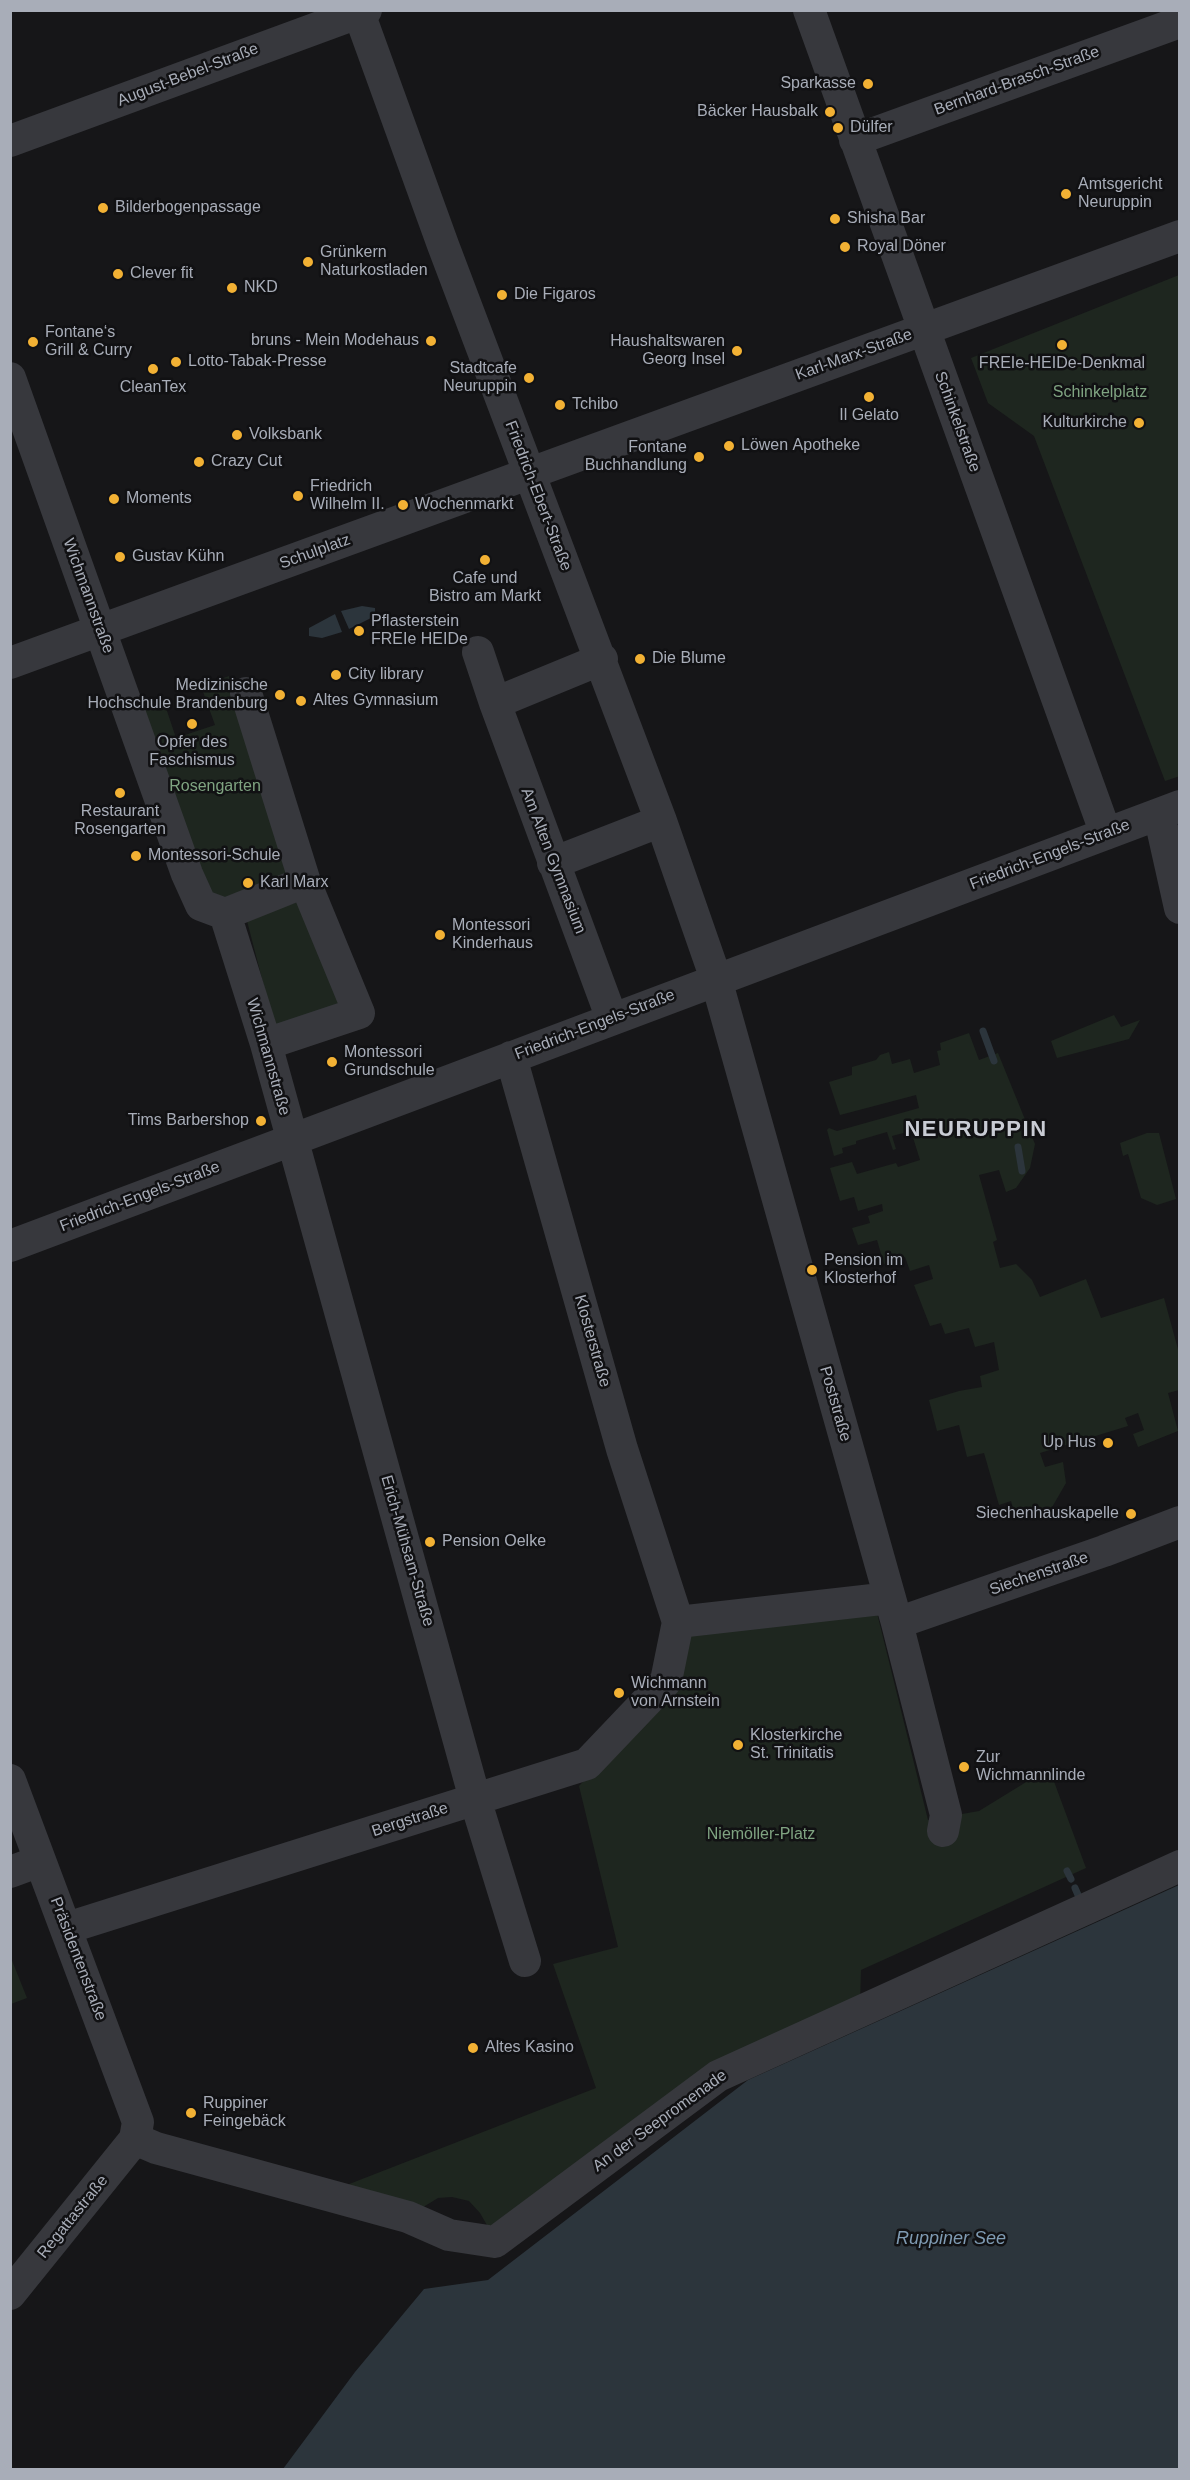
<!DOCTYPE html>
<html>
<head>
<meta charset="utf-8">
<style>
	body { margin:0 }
	#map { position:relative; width:1190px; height:2480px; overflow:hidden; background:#161618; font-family:Arial,sans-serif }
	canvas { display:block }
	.frame { position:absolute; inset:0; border:12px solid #a8adb8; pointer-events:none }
</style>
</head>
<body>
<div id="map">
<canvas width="1190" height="2480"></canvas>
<div class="frame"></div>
</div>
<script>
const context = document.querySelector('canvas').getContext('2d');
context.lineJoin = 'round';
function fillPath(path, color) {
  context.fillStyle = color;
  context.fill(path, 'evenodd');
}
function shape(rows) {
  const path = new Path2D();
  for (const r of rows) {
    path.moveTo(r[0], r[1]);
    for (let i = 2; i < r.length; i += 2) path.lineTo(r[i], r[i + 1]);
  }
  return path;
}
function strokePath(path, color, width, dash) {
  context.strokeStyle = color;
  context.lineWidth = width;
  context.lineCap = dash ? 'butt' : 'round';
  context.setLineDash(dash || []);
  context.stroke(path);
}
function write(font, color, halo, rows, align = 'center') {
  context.font = font + ' Arial,sans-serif';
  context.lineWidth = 5;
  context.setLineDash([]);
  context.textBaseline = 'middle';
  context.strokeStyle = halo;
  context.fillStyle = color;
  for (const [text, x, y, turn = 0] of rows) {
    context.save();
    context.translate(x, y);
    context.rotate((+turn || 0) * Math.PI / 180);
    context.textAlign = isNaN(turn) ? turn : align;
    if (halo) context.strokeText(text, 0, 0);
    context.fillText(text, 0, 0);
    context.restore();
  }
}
const green = shape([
	[1179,275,1180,776,1165,781,1034,436,988,403,971,358],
	[229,676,298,880,238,906,208,897,136,708,163,699,176,738,215,725,201,686],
	[302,901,339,1003,275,1029,246,917],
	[1114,1015,1121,1027,1140,1020,1129,1039,1057,1058,1051,1041],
	[969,1033,979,1060,998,1053,1035,1144,1030,1168,1016,1188,1006,1192,999,1170,979,1175,997,1240,993,1242,1000,1268,1016,1264,1032,1280,1040,1297,1086,1279,1101,1318,1164,1298,1179,1353,1179,1390,1168,1393,1178,1431,1138,1447,1133,1434,1144,1430,1138,1413,1125,1418,1128,1426,1040,1453,1045,1467,1063,1462,1066,1483,1051,1509,1021,1518,1016,1518,1011,1501,999,1505,984,1453,967,1457,959,1425,937,1431,929,1400,959,1391,982,1387,980,1376,999,1370,994,1342,975,1347,969,1328,945,1334,941,1323,930,1326,914,1285,933,1279,929,1265,910,1271,905,1257,884,1264,877,1240,858,1245,852,1228,870,1223,868,1216,883,1211,882,1204,858,1211,854,1197,840,1201,830,1168,852,1162,857,1174,896,1163,898,1167,920,1160,911,1131,892,1136,896,1149,893,1150,887,1132,856,1141,856,1144,842,1148,843,1153,834,1156,827,1130,829,1128,837,1131,919,1108,916,1095,840,1115,829,1082,852,1075,852,1067,876,1060,880,1055,889,1052,892,1064,910,1059,914,1073,940,1065,937,1051,941,1050,940,1043],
	[1147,1133,1159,1133,1176,1199,1157,1205,1141,1198,1128,1154,1123,1156,1120,1143],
	[877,1613,928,1820,979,1811,1049,1768,1086,1868,861,1970,860,2004,537,2202,488,2227,480,2213,469,2201,452,2197,438,2198,420,2209,339,2188,596,2088,553,1964,618,1947,579,1786,623,1740,687,1631],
	[11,1958,27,1998,11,2004,10,2004]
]);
const water = shape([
	[362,606,375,608,375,616,349,629,341,611],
	[335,614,342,632,322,638,309,636,309,628],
	[1179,1885,1179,2469,283,2469,355,2372,424,2289,488,2280,748,2080]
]);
const stream = shape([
	[983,1031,994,1061],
	[1018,1147,1022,1171],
	[1067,1871,1071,1879],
	[1075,1888,1081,1902]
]);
const minor = shape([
	[809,10,1106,834],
	[359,13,443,245,661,821,716,979,897,1623,946,1815,943,1831],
	[855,140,1180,22],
	[10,141,366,10],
	[10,378,187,874,201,905,225,914,266,1044,475,1799,525,1961],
	[478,652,495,703],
	[602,659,495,703,612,1019],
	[10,663,1180,236],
	[246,693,305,882,359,1013,266,1044],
	[1159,814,1180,908],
	[553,863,661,821],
	[225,914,305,882],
	[511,1057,622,1449,678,1622],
	[10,1246,1180,806],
	[678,1622,890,1598],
	[897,1623,1104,1551,1180,1522],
	[10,1780,138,2122,135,2139,10,2294],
	[10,1872,40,1861],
	[67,1928,587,1764,666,1681,678,1622],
	[135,2139,156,2148,408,2217,449,2235,495,2242,718,2076,1180,1866]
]);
const markers = [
	[868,84,6,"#f2b134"],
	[830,112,6,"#f2b134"],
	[838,128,6,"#f2b134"],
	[1066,194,6,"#f2b134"],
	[103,208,6,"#f2b134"],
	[835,219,6,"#f2b134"],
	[845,247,6,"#f2b134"],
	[308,262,6,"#f2b134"],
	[118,274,6,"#f2b134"],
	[232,288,6,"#f2b134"],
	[502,295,6,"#f2b134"],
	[431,341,6,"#f2b134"],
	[33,342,6,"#f2b134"],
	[1062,345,6,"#f2b134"],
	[737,351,6,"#f2b134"],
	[176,362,6,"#f2b134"],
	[153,369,6,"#f2b134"],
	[529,378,6,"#f2b134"],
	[869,397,6,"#f2b134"],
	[560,405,6,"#f2b134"],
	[1139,423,6,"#f2b134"],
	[237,435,6,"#f2b134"],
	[729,446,6,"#f2b134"],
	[699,457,6,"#f2b134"],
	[199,462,6,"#f2b134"],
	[298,496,6,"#f2b134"],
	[114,499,6,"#f2b134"],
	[403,505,6,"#f2b134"],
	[120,557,6,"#f2b134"],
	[485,560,6,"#f2b134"],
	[359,631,6,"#f2b134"],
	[640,659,6,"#f2b134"],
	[336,675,6,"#f2b134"],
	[280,695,6,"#f2b134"],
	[301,701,6,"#f2b134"],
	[192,724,6,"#f2b134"],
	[120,793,6,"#f2b134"],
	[136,856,6,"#f2b134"],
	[248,883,6,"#f2b134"],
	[440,935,6,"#f2b134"],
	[332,1062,6,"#f2b134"],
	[261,1121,6,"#f2b134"],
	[812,1270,6,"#f2b134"],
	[1108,1443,6,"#f2b134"],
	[1131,1514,6,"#f2b134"],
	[430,1542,6,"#f2b134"],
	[619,1693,6,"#f2b134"],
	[738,1745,6,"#f2b134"],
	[964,1767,6,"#f2b134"],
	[473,2048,6,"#f2b134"],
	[191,2113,6,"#f2b134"]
];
const streetNames = [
	["August-Bebel-Straße",188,75,-21],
	["Bernhard-Brasch-Straße",1017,81,-20],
	["Karl-Marx-Straße",854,355,-20],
	["Schinkelstraße",957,422,70],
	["Friedrich-Ebert-Straße",538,496,69],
	["Schulplatz",315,552,-20],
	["Wichmannstraße",88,596,70],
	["Friedrich-Engels-Straße",1050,855,-21],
	["Am Alten Gymnasium",553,861,69],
	["Friedrich-Engels-Straße",595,1025,-21],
	["Wichmannstraße",268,1057,74],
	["Friedrich-Engels-Straße",140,1197,-21],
	["Klosterstraße",592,1341,74],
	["Poststraße",835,1404,74],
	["Erich-Mühsam-Straße",407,1551,74],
	["Siechenstraße",1039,1574,-19],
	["Bergstraße",410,1820,-18],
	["Präsidentenstraße",78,1959,69],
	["An der Seepromenade",660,2121,-36],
	["Regattastraße",73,2217,-51]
];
const poiNames = [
	["Sparkasse",856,84,"right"],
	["Bäcker Hausbalk",818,112,"right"],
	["Dülfer",850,128],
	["Amtsgericht",1078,185],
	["Neuruppin",1078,203],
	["Bilderbogenpassage",115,208],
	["Shisha Bar",847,219],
	["Royal Döner",857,247],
	["Grünkern",320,253],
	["Naturkostladen",320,271],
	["Clever fit",130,274],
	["NKD",244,288],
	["Die Figaros",514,295],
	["Fontane‘s",45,333],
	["Grill & Curry",45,351],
	["bruns - Mein Modehaus",419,341,"right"],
	["Haushaltswaren",725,342,"right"],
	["Georg Insel",725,360,"right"],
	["Lotto-Tabak-Presse",188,362],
	["FREIe-HEIDe-Denkmal",1062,364,"center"],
	["Stadtcafe",517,369,"right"],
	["Neuruppin",517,387,"right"],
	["CleanTex",153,388,"center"],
	["Tchibo",572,405],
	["Il Gelato",869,416,"center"],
	["Kulturkirche",1127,423,"right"],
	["Volksbank",249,435],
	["Löwen Apotheke",741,446],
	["Fontane",687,448,"right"],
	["Buchhandlung",687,466,"right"],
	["Crazy Cut",211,462],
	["Friedrich",310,487],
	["Wilhelm II.",310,505],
	["Moments",126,499],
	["Wochenmarkt",415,505],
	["Gustav Kühn",132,557],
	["Cafe und",485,579,"center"],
	["Bistro am Markt",485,597,"center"],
	["Pflasterstein",371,622],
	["FREIe HEIDe",371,640],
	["Die Blume",652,659],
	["City library",348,675],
	["Medizinische",268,686,"right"],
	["Hochschule Brandenburg",268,704,"right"],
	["Altes Gymnasium",313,701],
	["Opfer des",192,743,"center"],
	["Faschismus",192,761,"center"],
	["Restaurant",120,812,"center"],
	["Rosengarten",120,830,"center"],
	["Montessori-Schule",148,856],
	["Karl Marx",260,883],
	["Montessori",452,926],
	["Kinderhaus",452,944],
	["Montessori",344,1053],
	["Grundschule",344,1071],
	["Tims Barbershop",249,1121,"right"],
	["Pension im",824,1261],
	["Klosterhof",824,1279],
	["Up Hus",1096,1443,"right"],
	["Siechenhauskapelle",1119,1514,"right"],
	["Pension Oelke",442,1542],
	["Wichmann",631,1684],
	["von Arnstein",631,1702],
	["Klosterkirche",750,1736],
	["St. Trinitatis",750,1754],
	["Zur",976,1758],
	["Wichmannlinde",976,1776],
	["Altes Kasino",485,2048],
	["Ruppiner",203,2104],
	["Feingebäck",203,2122]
];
const parkNames = [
	["Schinkelplatz",1100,393],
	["Rosengarten",215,787],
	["Niemöller-Platz",761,1835]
];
const waterNames = [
	["Ruppiner See",951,2239]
];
const districtNames = [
	["NEURUPPIN",976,1130]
];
fillPath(green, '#1e261f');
fillPath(water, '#2c353c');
strokePath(stream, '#2c353c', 7);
strokePath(minor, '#37383d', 32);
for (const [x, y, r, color] of markers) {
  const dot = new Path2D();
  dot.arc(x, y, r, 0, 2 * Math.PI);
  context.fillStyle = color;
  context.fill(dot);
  strokePath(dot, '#111113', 2);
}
write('16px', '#a8adb8', '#111113', streetNames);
write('16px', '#a8adb8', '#111113', poiNames, 'left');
write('16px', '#7fa381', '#111113', parkNames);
write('italic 18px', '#7f9bb3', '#111113', waterNames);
context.letterSpacing = '1.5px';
write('bold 22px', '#c9ccd4', '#111113', districtNames);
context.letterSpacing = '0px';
</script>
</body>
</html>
